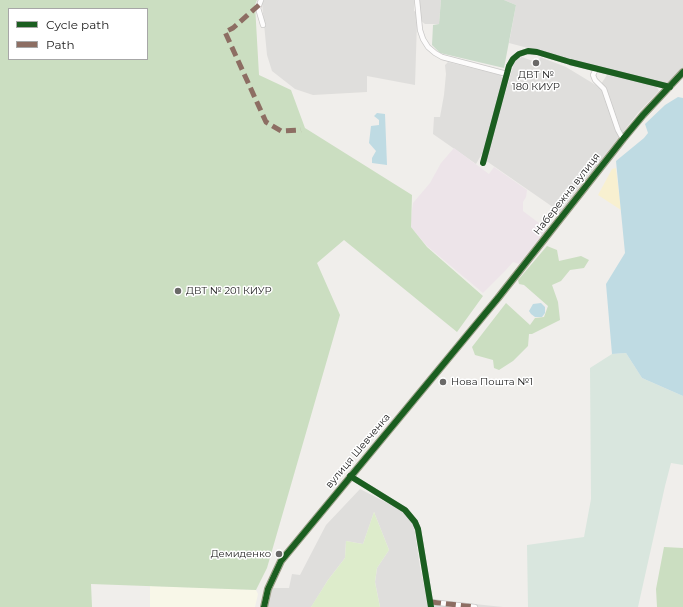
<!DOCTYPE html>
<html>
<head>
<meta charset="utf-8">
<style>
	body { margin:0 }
	#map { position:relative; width:683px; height:607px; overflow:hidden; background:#f0eeeb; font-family:Montserrat,sans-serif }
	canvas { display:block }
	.legend { position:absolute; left:8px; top:8px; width:140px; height:52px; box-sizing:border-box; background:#fff; border:1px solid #a7a7a7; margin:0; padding:5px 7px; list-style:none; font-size:12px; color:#222 }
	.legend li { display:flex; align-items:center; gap:8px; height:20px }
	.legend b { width:20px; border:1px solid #a7a7a7 }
</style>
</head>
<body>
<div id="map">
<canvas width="683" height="607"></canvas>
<ul class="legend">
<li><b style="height:5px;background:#1b5e20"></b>Cycle path</li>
<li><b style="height:5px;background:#8d6e63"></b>Path</li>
</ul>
</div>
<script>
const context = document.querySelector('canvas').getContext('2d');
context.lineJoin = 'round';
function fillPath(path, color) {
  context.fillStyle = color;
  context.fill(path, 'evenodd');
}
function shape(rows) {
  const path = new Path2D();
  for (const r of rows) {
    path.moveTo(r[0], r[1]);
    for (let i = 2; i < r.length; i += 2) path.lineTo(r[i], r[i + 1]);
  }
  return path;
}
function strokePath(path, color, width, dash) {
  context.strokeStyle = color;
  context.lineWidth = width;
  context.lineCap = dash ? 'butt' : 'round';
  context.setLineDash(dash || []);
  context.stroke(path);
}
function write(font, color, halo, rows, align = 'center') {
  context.font = font + ' Montserrat,sans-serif';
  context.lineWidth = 3;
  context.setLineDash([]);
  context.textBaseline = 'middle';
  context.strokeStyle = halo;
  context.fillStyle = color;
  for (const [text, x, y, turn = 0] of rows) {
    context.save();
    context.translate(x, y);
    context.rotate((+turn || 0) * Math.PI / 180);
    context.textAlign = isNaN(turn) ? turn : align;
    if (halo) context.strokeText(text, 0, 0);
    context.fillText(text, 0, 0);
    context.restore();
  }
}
const residential = shape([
	[263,0,414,0,414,11,417,12,417,22,415,85,367,76,367,92,313,95,295,89,272,71,267,55,262,3],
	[419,0,441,0,439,24,425,24,421,21],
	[504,0,683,0,683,69,669,85,509,43,516,5],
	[522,57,538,63,540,57,566,67,599,87,607,75,656,85,659,91,638,113,560,212,485,160,515,60],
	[448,62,500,75,504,80,483,152,476,164,433,134,434,117,440,117,444,95,446,74,445,65],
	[360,489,403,511,410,519,414,526,420,567,427,599,503,607,380,607,375,582,377,568,389,550,374,512,363,544,346,541,345,558,328,580,312,606,311,607,260,607,263,594,273,588,289,588,292,574,300,575,326,525]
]);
const industrial = shape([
	[454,148,489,174,494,167,527,190,526,197,523,202,523,211,547,229,519,264,513,262,505,271,483,293,427,246,410,226,413,203,430,183,441,163]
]);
const education = shape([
	[150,586,256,590,258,594,255,607,150,607]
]);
const grass = shape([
	[374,512,389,550,377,568,375,582,380,607,311,607,328,580,345,558,346,541,363,544]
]);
const forest = shape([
	[0,0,257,0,255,5,259,75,291,90,305,128,412,195,411,227,427,247,483,296,457,332,344,240,317,263,340,315,267,568,256,590,91,584,92,607,0,607],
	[9,9,147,9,147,59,9,59],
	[547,246,557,250,559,261,581,256,589,260,584,268,570,270,561,281,552,285,558,302,560,320,532,334,529,334,528,346,513,361,499,370,494,368,493,360,475,355,472,347,506,303,530,325,535,318,544,317,548,306,524,285,519,284,518,280],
	[664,547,683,548,683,607,657,607,656,589]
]);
const wetland = shape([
	[626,353,642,378,683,396,683,465,671,463,665,486,638,607,528,607,527,545,584,537,591,499,590,368,612,354]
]);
const sand = shape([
	[616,168,616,169,621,210,598,195,612,169]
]);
const cemetery = shape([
	[441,0,504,0,516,5,504,68,440,53,432,45,433,25,439,24]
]);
const water = shape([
	[678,97,683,98,683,396,642,378,626,353,612,354,606,284,625,253,616,161,644,138,648,133,645,124,665,105],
	[377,113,385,114,387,165,372,163,372,158,376,151,369,143,371,126,379,125,379,120,374,116],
	[541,303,545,307,545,313,542,317,535,317,531,314,529,311,533,304]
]);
const street = shape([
	[261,0,258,8,263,25],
	[417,0,420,30,423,39,428,47,435,53,442,57,507,74],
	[596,69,593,75,595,80,604,89,618,130,623,139],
	[483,163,509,66,513,59,519,54,528,51,537,52,570,62,670,87],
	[350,476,405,510,415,522,418,529,431,607],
	[431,602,475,607]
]);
const secondary = shape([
	[264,607,268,589,281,561,498,298,623,139,643,115,683,72]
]);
const quiet = shape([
	[259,5,233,28,225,32,266,122,281,131,301,130],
	[431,602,475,607]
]);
const cycleway = shape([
	[483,163,509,66,513,59,519,54,528,51,537,52,570,62,670,87],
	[350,476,405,510,415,522,418,529,431,607],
	[264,607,268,589,281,561,498,298,623,139,643,115,683,72]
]);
const markers = [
	[536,63,4,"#6a6968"],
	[178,291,4,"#6a6968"],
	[443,382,4,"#6a6968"],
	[279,554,4,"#6a6968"]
];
const poiNames = [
	["ДВТ №",536,75,"center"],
	["180 КИУР",536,87,"center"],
	["ДВТ № 201 КИУР",186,291],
	["Нова Пошта №1",451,382],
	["Демиденко",271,554,"right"]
];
const streetNames = [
	["Набережна вулиця",567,194,-52],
	["вулиця Шевченка",358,451,-50]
];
fillPath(residential, '#dfdedc');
fillPath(industrial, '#ede4e9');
fillPath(education, '#f8f7e8');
fillPath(grass, '#ddeccb');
fillPath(forest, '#cbdec1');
fillPath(wetland, '#d9e6de');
fillPath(sand, '#f8f0d0');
fillPath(cemetery, '#cadbca');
fillPath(water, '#bfdbe3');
strokePath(street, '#c9c8c7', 6);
strokePath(secondary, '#999a82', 8);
strokePath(street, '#fdfcfc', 4.5);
strokePath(secondary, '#f4f4ed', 6);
strokePath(quiet, '#8d6e63', 5, [10, 5]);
strokePath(cycleway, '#1b5e20', 6);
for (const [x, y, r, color] of markers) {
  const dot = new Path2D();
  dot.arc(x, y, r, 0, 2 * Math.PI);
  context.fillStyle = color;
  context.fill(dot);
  strokePath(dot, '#fff', 1.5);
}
write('10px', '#222', '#fff', poiNames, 'left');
write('10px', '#222', '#fff', streetNames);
</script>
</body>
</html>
